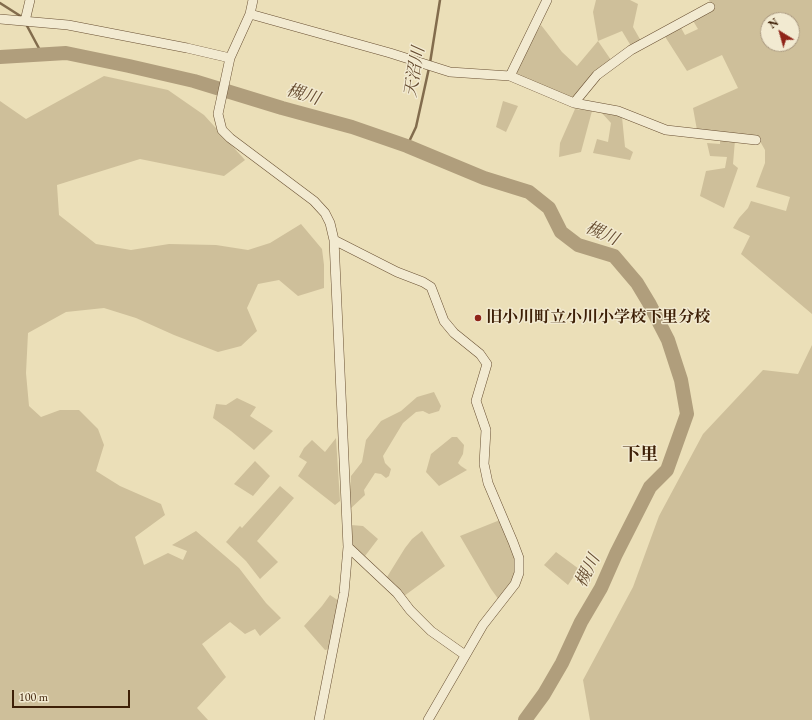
<!DOCTYPE html>
<html>
<head>
<meta charset="utf-8">
<style>
	body { margin:0 }
	#map { position:relative; width:812px; height:720px; overflow:hidden; background:#ebdfb8; font-family:"EB Garamond",serif }
	canvas { display:block }
	.north { position:absolute; left:760px; top:12px; width:40px; height:40px; box-sizing:border-box; background:#f2ead1; border:1px solid #aa9980; border-radius:50%; rotate:323deg; font-size:11px; font-weight:700; line-height:16px; text-align:center; color:#3e2007 }
	.north::after { content:''; display:block; margin:auto; width:14px; height:18px; background:#8f2418; clip-path:polygon(50% 0,100% 100%,50% 72%,0 100%) }
	.scale { position:absolute; left:12px; top:690px; width:118px; height:18px; box-sizing:border-box; border:2px solid #3e2007; border-top:0; padding-left:5px; font-size:12px; line-height:14px; white-space:nowrap; color:#3e2007; -webkit-text-stroke:3px #f2ead1; paint-order:stroke }
</style>
</head>
<body>
<div id="map">
<canvas width="812" height="720"></canvas>
<div class="north">N</div>
<div class="scale">100 m</div>
</div>
<script>
const context = document.querySelector('canvas').getContext('2d');
context.lineJoin = 'round';
function fillPath(path, color) {
  context.fillStyle = color;
  context.fill(path, 'evenodd');
}
function shape(rows) {
  const path = new Path2D();
  for (const r of rows) {
    path.moveTo(r[0], r[1]);
    for (let i = 2; i < r.length; i += 2) path.lineTo(r[i], r[i + 1]);
  }
  return path;
}
function strokePath(path, color, width, dash) {
  context.strokeStyle = color;
  context.lineWidth = width;
  context.lineCap = dash ? 'butt' : 'round';
  context.setLineDash(dash || []);
  context.stroke(path);
}
function write(font, color, halo, rows, align = 'center') {
  context.font = font + ' "EB Garamond","Noto Serif JP",serif';
  context.lineWidth = 3;
  context.setLineDash([]);
  context.textBaseline = 'middle';
  context.strokeStyle = halo;
  context.fillStyle = color;
  for (const [text, x, y, turn = 0] of rows) {
    context.save();
    context.translate(x, y);
    context.rotate((+turn || 0) * Math.PI / 180);
    context.textAlign = isNaN(turn) ? turn : align;
    if (halo) context.strokeText(text, 0, 0);
    context.fillText(text, 0, 0);
    context.restore();
  }
}
const green = shape([
	[596,0,630,0,638,4,633,27,641,41,631,46,622,31,598,41,611,60,573,98,560,94,527,78,516,75,514,72,541,25,562,52,577,66,598,41,593,12],
	[709,0,812,0,812,314,741,254,750,236,733,228,739,218,748,208,751,201,786,211,790,197,756,187,765,163,765,150,757,136,697,130,693,108,738,88,722,55,687,71,664,35,680,26,685,35,698,29,692,19,712,9],
	[768,20,792,20,792,44,768,44],
	[104,76,168,90,204,115,245,160,224,176,140,159,57,185,59,215,96,244,131,250,169,244,216,245,248,250,270,243,301,224,322,249,324,265,324,288,298,296,279,280,258,284,247,308,257,331,241,346,218,352,174,335,136,318,104,308,66,312,28,333,26,373,29,406,41,417,60,410,79,410,98,429,104,445,96,471,120,486,161,504,165,515,135,537,144,565,168,553,183,560,187,551,172,545,196,531,239,568,266,603,281,618,260,636,255,629,245,634,230,622,202,644,226,677,197,708,208,720,0,720,0,101,26,119],
	[503,101,518,106,506,132,496,127],
	[575,109,592,111,581,152,559,157,560,143],
	[601,112,616,114,622,117,625,147,633,152,630,160,593,153,597,139,608,142,611,123],
	[720,139,735,140,733,164,738,168,724,208,700,196,706,171,725,168,727,157,710,156,707,143,720,144],
	[812,345,812,720,590,720,583,680,633,587,659,516,703,434,763,370,798,374],
	[434,392,441,406,439,411,429,414,423,411,416,412,403,423,383,456,385,463,391,469,389,476,386,478,381,474,375,473,364,490,365,495,349,510,351,476,362,462,366,440,381,421,401,411,417,397],
	[237,398,256,407,250,416,273,431,254,450,231,431,213,418,216,404,226,405],
	[452,437,457,437,464,445,463,454,458,463,461,466,467,470,439,486,426,472,431,454],
	[336,438,340,501,335,505,298,476,307,462,299,457,304,448,312,440,325,452],
	[255,461,270,476,253,496,234,484],
	[280,486,294,498,257,541,278,562,260,579,246,561,226,542,240,526,242,528],
	[500,520,515,554,516,569,511,585,499,600,491,589,460,536],
	[351,525,363,526,378,539,365,556,351,544],
	[422,531,445,566,404,596,396,585,387,577,405,548,412,539],
	[556,552,579,569,568,585,544,565],
	[330,595,339,601,329,649,325,650,304,626,322,606]
]);
const stream = shape([
	[0,3,22,17],
	[26,24,42,54],
	[430,63,440,0],
	[407,146,416,127,429,68]
]);
const river = shape([
	[0,57,66,53,129,66,194,81,282,108,352,127,407,146,484,178,529,192,549,208,561,232,578,245,614,256,637,283,649,303,668,340,681,380,687,414,667,470,650,487,616,554,601,588,581,622,562,663,544,694,525,720]
]);
const minor = shape([
	[253,0,250,14,230,58,218,114,222,130,230,138,314,201,325,213,330,223,334,240,348,547,344,593,319,720],
	[250,14,390,53,450,72,510,76,574,103,618,111,666,130,756,140],
	[0,19,68,25,187,48,230,58],
	[25,21,30,0],
	[510,76,547,0],
	[574,103,597,75,631,50,710,7],
	[334,240,397,272,423,282,431,287,444,321,454,333,480,354,487,364,476,401,486,430,484,464,488,483,513,542,519,558,519,573,515,584,483,625,428,720],
	[348,547,397,593,410,610,431,631,465,655]
]);
const markers = [
	[478,318,4,"#8f2418"]
];
const poiNames = [
	["旧小川町立小川小学校下里分校",486,318]
];
const waterNames = [
	["天沼川",415,72,-80],
	["槻川",303,95,17],
	["槻川",602,234,24],
	["槻川",588,571,-64]
];
const quarterNames = [
	["下里",640,455]
];
fillPath(green, '#cebf9a');
strokePath(stream, '#826c4d', 2.5);
strokePath(river, '#b09e7c', 14);
strokePath(minor, '#695033', 10);
strokePath(minor, '#f2ead1', 9);
for (const [x, y, r, color] of markers) {
  const dot = new Path2D();
  dot.arc(x, y, r, 0, 2 * Math.PI);
  context.fillStyle = color;
  context.fill(dot);
  strokePath(dot, '#f2ead1', 1.5);
}
write('bold 16px', '#3e2007', '#f2ead1', poiNames, 'left');
write('italic 17px', '#664c30', '#f2ead1', waterNames);
write('bold 18px', '#3e2007', '#f2ead1', quarterNames);
</script>
</body>
</html>
